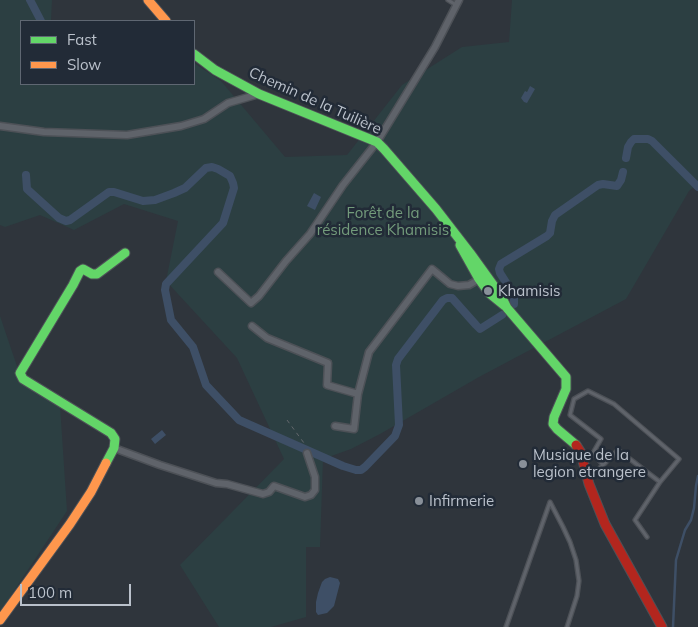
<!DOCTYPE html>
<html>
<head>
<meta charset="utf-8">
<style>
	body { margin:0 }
	#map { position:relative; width:698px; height:627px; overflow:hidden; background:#2f353c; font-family:Mulish,sans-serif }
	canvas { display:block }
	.legend { position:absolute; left:20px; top:20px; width:175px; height:65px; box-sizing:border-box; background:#222b37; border:1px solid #5f6772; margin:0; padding:6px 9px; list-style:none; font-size:15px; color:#bac1cb }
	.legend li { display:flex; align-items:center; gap:10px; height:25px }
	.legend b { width:25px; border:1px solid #5f6772 }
	.scale { position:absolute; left:20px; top:584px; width:111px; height:22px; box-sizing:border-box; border:2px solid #bac1cb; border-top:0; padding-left:6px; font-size:15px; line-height:18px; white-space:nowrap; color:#bac1cb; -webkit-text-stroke:4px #222b37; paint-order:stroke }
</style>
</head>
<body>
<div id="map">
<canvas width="698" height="627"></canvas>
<ul class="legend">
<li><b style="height:6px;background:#63d668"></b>Fast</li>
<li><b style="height:6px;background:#ff974d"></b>Slow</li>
</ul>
<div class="scale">100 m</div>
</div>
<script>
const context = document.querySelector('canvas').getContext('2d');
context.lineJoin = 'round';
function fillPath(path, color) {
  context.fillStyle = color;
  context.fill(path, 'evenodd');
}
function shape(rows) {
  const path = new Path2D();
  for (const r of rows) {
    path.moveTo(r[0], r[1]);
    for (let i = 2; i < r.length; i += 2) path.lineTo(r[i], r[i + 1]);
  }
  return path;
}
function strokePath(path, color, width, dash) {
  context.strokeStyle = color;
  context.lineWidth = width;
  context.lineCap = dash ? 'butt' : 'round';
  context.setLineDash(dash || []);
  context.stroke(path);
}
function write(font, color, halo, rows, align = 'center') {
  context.font = font + ' Mulish,sans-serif';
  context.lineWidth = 5;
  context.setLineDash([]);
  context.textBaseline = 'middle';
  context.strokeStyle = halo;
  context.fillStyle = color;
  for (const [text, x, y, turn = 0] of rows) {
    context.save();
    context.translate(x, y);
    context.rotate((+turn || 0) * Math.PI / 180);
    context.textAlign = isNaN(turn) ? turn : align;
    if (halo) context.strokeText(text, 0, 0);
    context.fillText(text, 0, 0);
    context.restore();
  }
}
const green = shape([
	[0,0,52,0,51,20,56,21,21,21,21,84,194,84,194,63,221,81,285,157,347,155,402,85,462,47,509,42,512,0,698,0,698,184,689,191,626,299,479,377,380,434,351,449,323,459,320,547,306,547,306,617,271,627,219,627,180,565,284,459,237,358,166,281,178,221,124,204,74,230,40,215,5,227,0,225],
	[0,316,21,378,60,405,67,511,0,612]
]);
const water = shape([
	[530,86,535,89,527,103,524,102,521,98,525,91,527,92],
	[314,193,321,197,315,210,307,206],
	[162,430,166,435,155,444,151,439],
	[330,577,338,579,340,583,334,606,327,613,318,615,316,612,316,602,318,593,322,582,325,579]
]);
const stream = shape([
	[673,627,676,560,685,530,691,520,694,508,696,486,698,476]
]);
const canal = shape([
	[30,0,41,21],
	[626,158,628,147,631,142,634,139,648,139,652,141,698,187],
	[26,175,27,189,59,218,66,221,70,220,109,192,114,192,143,201,155,200,174,193,185,188,206,168,212,167,218,169,230,176,233,183,234,188,223,223,166,284,165,290,171,320,193,347,206,385,239,420,343,466,356,470,361,470,365,467,395,436,399,425,396,365,398,359,443,300,447,298,452,298,476,325,480,329,502,315],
	[514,304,514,295,500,273,499,269,501,264,547,236,550,233,552,221,555,215,598,185,603,184,617,186,621,180,623,172]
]);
const path = shape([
	[287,420,304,443,305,446]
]);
const lane = shape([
	[448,0,456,5],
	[589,478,603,465,618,450,660,482,679,459,614,404,588,391,574,399,570,415,601,439,593,453,603,465],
	[647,537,635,520,660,482],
	[506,627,550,502,563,527,570,542,576,560,579,581,577,596,567,627]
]);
const street = shape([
	[0,126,44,132,127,135,181,126,204,119,228,103,259,94],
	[218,272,251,303,259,296,286,261,310,234,343,185,377,142,435,47,459,0],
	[252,326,267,338,328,363,327,385,358,394,369,352,432,269,450,284,458,286,469,285,483,277],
	[335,426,354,429,358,394],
	[114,448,160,465,216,483,227,484,263,494,269,492,274,486,305,497,311,495,315,490,315,477,307,453]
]);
const fast = shape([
	[194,54,215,70,259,94,377,142,384,149,436,209,470,253,501,296,507,308,566,377,566,389,554,417,553,424,557,429,576,445],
	[460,245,479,279,489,293,505,306],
	[106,463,114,448,115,439,111,433,23,379,20,373,73,285,80,271,83,269,92,274,97,274,125,253]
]);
const slow = shape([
	[148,0,166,21],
	[0,620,70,524,91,492,106,463]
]);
const jam = shape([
	[576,445,581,453,589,484,605,524,662,627]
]);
const markers = [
	[488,291,5,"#899099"],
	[523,464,5,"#899099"],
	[419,501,5,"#899099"]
];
const streetNames = [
	["Chemin de la Tuilière",315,101,24]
];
const parkNames = [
	["Forêt de la",383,213],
	["résidence Khamisis",383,230]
];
const poiNames = [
	["Khamisis",498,291],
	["Musique de la",533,455],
	["legion etrangere",533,472],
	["Infirmerie",429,501]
];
fillPath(green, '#2c3f42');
fillPath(water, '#3e4f66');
strokePath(stream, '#3e4f66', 2.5);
strokePath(canal, '#3e4f66', 8);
strokePath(lane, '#4d5157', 5.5);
strokePath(street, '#4d5157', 9);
strokePath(fast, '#4d5157', 11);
strokePath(slow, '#4d5157', 11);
strokePath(jam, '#4d5157', 11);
strokePath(path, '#62676c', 1, [4, 4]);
strokePath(lane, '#5f636a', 3);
strokePath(street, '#5f636a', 6);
strokePath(fast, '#63d668', 9);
strokePath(slow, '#ff974d', 9);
strokePath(jam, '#b3261e', 9);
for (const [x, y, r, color] of markers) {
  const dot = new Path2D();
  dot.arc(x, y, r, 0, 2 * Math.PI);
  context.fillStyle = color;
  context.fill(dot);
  strokePath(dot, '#222b37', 2);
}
write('15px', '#bac1cb', '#222b37', streetNames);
write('15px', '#739b7b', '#222b37', parkNames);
write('15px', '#bac1cb', '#222b37', poiNames, 'left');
</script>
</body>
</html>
